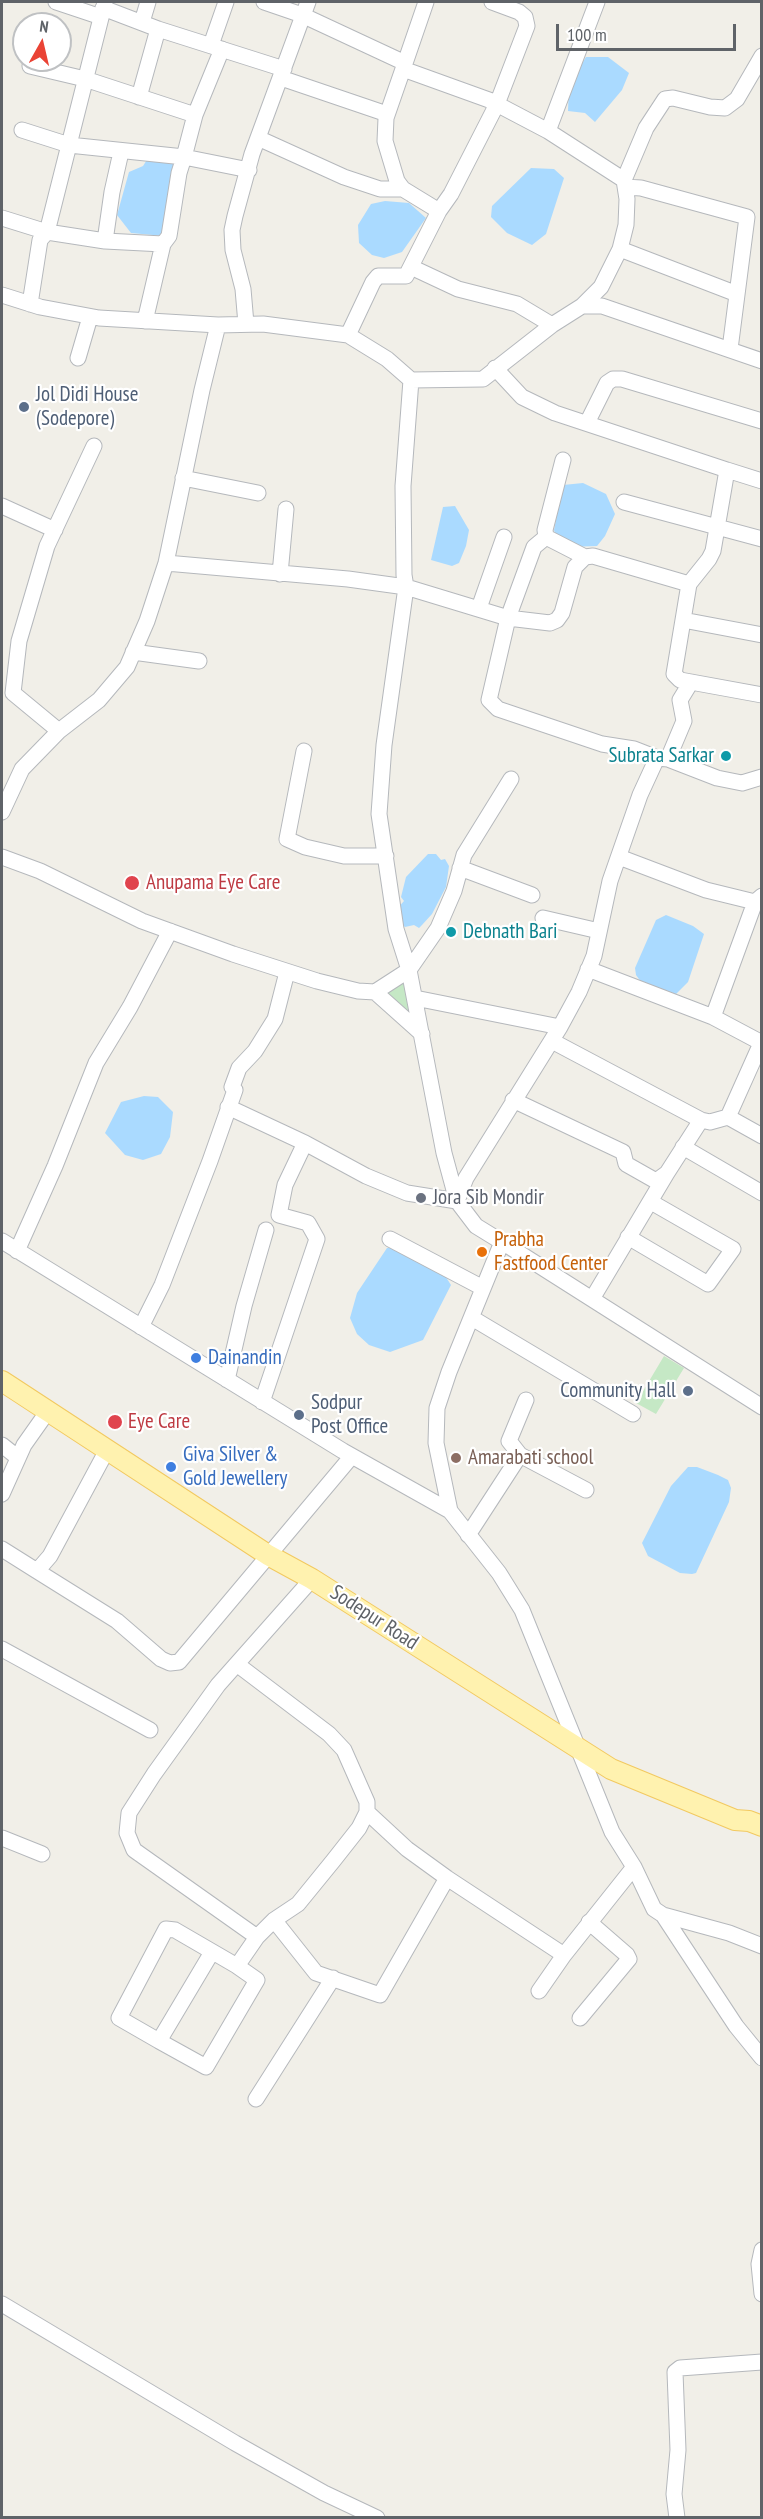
<!DOCTYPE html>
<html>
<head>
<meta charset="utf-8">
<style>
	body { margin:0 }
	#map { position:relative; width:763px; height:2519px; overflow:hidden; background:#f1efe8; font-family:"PT Sans Narrow",sans-serif }
	canvas { display:block }
	.frame { position:absolute; inset:0; border:3px solid #5f6368; pointer-events:none }
	.north { position:absolute; left:12px; top:12px; width:60px; height:60px; box-sizing:border-box; background:#fff; border:2px solid #bfc1c3; border-radius:50%; rotate:8deg; font-size:16px; font-weight:700; line-height:24px; text-align:center; color:#5f6368 }
	.north::after { content:''; display:block; margin:auto; width:21px; height:27px; background:#ea4335; clip-path:polygon(50% 0,100% 100%,50% 72%,0 100%) }
	.scale { position:absolute; left:556px; top:24px; width:180px; height:27px; box-sizing:border-box; border:3px solid #5f6368; border-top:0; padding-left:8px; font-size:18px; line-height:21px; white-space:nowrap; color:#5f6368; -webkit-text-stroke:4px #fff; paint-order:stroke }
</style>
</head>
<body>
<div id="map">
<canvas width="763" height="2519"></canvas>
<div class="frame"></div>
<div class="north">N</div>
<div class="scale">100 m</div>
</div>
<script>
const context = document.querySelector('canvas').getContext('2d');
context.lineJoin = 'round';
function fillPath(path, color) {
  context.fillStyle = color;
  context.fill(path, 'evenodd');
}
function shape(rows) {
  const path = new Path2D();
  for (const r of rows) {
    path.moveTo(r[0], r[1]);
    for (let i = 2; i < r.length; i += 2) path.lineTo(r[i], r[i + 1]);
  }
  return path;
}
function strokePath(path, color, width, dash) {
  context.strokeStyle = color;
  context.lineWidth = width;
  context.lineCap = dash ? 'butt' : 'round';
  context.setLineDash(dash || []);
  context.stroke(path);
}
function write(font, color, halo, rows, align = 'center') {
  context.font = font + ' "PT Sans Narrow",sans-serif';
  context.lineWidth = 4.5;
  context.setLineDash([]);
  context.textBaseline = 'middle';
  context.strokeStyle = halo;
  context.fillStyle = color;
  for (const [text, x, y, turn = 0] of rows) {
    context.save();
    context.translate(x, y);
    context.rotate((+turn || 0) * Math.PI / 180);
    context.textAlign = isNaN(turn) ? turn : align;
    if (halo) context.strokeText(text, 0, 0);
    context.fillText(text, 0, 0);
    context.restore();
  }
}
const green = shape([
	[409,973,418,1024,381,993],
	[664,1356,684,1368,656,1414,636,1403]
]);
const water = shape([
	[586,57,608,57,629,73,622,90,595,122,585,113,568,111,569,84],
	[150,155,181,159,164,236,131,233,117,215,129,172,143,166],
	[531,168,554,169,564,178,546,234,532,245,507,233,491,217,492,206],
	[385,201,409,203,426,218,402,252,384,258,372,255,359,243,358,225,371,204],
	[583,483,606,494,615,514,605,536,597,546,569,547,556,537,554,530,563,485],
	[455,506,469,530,466,546,459,563,452,566,431,560,443,507],
	[428,854,436,854,441,860,445,859,449,866,446,887,432,914,422,925,419,928,414,925,405,927,400,922,396,910,404,901,401,897,406,877],
	[666,915,693,926,704,934,688,982,676,994,641,982,636,975,635,968,656,920],
	[144,1096,158,1097,173,1112,170,1137,161,1154,143,1160,125,1155,105,1133,121,1102],
	[387,1248,397,1248,440,1268,451,1285,423,1340,390,1352,369,1345,357,1334,350,1318,357,1293],
	[688,1467,697,1467,718,1475,728,1480,731,1488,729,1502,696,1573,692,1574,680,1573,648,1556,642,1543,671,1486]
]);
const minor = shape([
	[56,2,101,17],
	[264,2,302,15,405,63],
	[103,8,158,29,284,69],
	[142,22,148,2],
	[211,45,226,2],
	[222,49,195,115,184,157,249,170],
	[30,66,85,79,195,115],
	[403,69,426,2],
	[281,78,387,114],
	[139,97,158,29],
	[22,130,69,145,184,157,179,173,169,236,163,244,145,321],
	[548,131,597,2],
	[258,138,344,177,380,189,403,189],
	[625,187,641,188,747,217,730,349],
	[439,211,403,189,397,181,385,141,386,118,403,69,489,100,548,131,624,180],
	[2,218,47,232,105,241,163,244],
	[105,241,112,192,121,152],
	[620,249,737,294],
	[411,267,458,289,517,304,552,325],
	[2,295,40,307,99,318,218,325,263,324,348,335,387,359,411,380,403,486,404,575,406,587,384,745,379,814,396,929,409,970,444,1153,457,1201,476,1226,502,1242,449,1372,437,1408,436,1443,450,1511,499,1573,522,1610,612,1832,634,1867,654,1909,663,1915,736,2026,762,2058],
	[30,304,40,240,47,232,105,2],
	[582,306,601,287,620,249,626,225,627,199,624,180,646,128,665,99,673,98,710,107,725,108,737,99,762,56],
	[246,324,243,289,233,250,232,230,235,216,252,154,308,2],
	[348,335,373,282,378,276,406,276,439,211,451,194,497,104,527,26,525,17,519,12,492,2],
	[78,358,90,317],
	[495,368,522,397,555,413,727,470],
	[411,380,483,379,552,325,582,306,602,306,762,361],
	[587,423,607,383,613,379,622,379,762,421],
	[563,460,545,530,546,537,585,557],
	[183,478,258,493],
	[762,481,727,470,713,551,709,559,689,584,674,674,680,680,762,695],
	[624,502,762,539],
	[2,506,55,530],
	[546,537,534,547,508,618,550,623,557,620,562,613,575,567,585,557,593,556,689,584],
	[166,563,348,579,406,587,508,618,489,700,498,709,602,744,634,749,657,758],
	[280,574,286,509],
	[479,608,504,537],
	[683,620,762,635],
	[133,652,199,661],
	[59,731,13,693,19,641,47,546,94,446],
	[304,751,287,839,305,847,344,856,386,856],
	[668,759,684,721,680,700,691,682],
	[2,812,22,769,59,731,99,700,127,667,147,621,166,563,202,390,218,325],
	[2,857,40,871,142,921,233,954,317,981,358,991,375,992,409,970,438,928,454,891,464,855,511,779],
	[619,857,706,890,755,902,762,896],
	[460,868,532,895],
	[543,918,599,931],
	[588,969,713,1017,762,1043],
	[375,992,422,1034],
	[415,998,560,1027],
	[713,1017,755,902],
	[552,1041,701,1120],
	[513,1100,623,1152,626,1164,656,1181,667,1173],
	[228,1107,305,1143,366,1176,407,1193,457,1201,466,1178,560,1027,579,992,594,956,610,881,640,795,657,758,668,759,717,778,742,783,762,777],
	[728,1117,762,1136],
	[683,1147,762,1193],
	[628,1237,708,1284,733,1249,651,1202],
	[390,1239,483,1288],
	[2,1241,343,1451,450,1511],
	[502,1242,762,1407],
	[17,1251,55,1166,96,1063,130,1007,170,931],
	[592,1299,667,1173,701,1120,710,1122,728,1117,762,1041],
	[472,1318,633,1414],
	[141,1327,162,1285,210,1161,235,1090,232,1087,239,1068,255,1051,275,1019,287,972],
	[227,1380,244,1306,266,1230],
	[262,1402,317,1239,308,1223,279,1215,285,1185,305,1143],
	[2,1445,17,1457],
	[520,1455,586,1490],
	[2,1494,24,1445,48,1411],
	[468,1535,520,1455,509,1441,526,1400],
	[2,1549,37,1571,50,1556,107,1450],
	[37,1571,117,1621,161,1659,170,1663,179,1662,352,1456],
	[2,1649,150,1730],
	[238,1665,329,1734,344,1750,367,1802,367,1812,359,1828,333,1861,298,1904,274,1920,257,1937,134,1850,127,1833,129,1813,154,1774,218,1685,312,1579],
	[367,1812,407,1849,447,1878,564,1955],
	[2,1838,42,1854],
	[663,1915,729,1933,762,1946],
	[274,1920,316,1973,380,1995,447,1878],
	[212,1952,159,2041,206,2067,257,1980,237,1966,257,1937],
	[539,1991,564,1955,634,1867],
	[580,2018,629,1959,627,1955,589,1922],
	[159,2041,119,2018,166,1929,175,1930,237,1966],
	[256,2099,333,1978],
	[762,2250,759,2264,762,2294],
	[2,2304,235,2443,324,2493,377,2518],
	[677,2518,674,2494,678,2450,675,2372,680,2368,762,2362]
]);
const major = shape([
	[2,1381,268,1555,312,1579,611,1769,735,1820,749,1821,762,1826]
]);
const markers = [
	[24,407,6,"#5c6f8a"],
	[726,756,6,"#0f9aa8"],
	[132,883,8,"#e0444e"],
	[451,932,6,"#0f9aa8"],
	[421,1198,6,"#6b7280"],
	[482,1252,6,"#e8710a"],
	[196,1358,6,"#3f7fe0"],
	[688,1391,6,"#5c6f8a"],
	[299,1415,6,"#5c6f8a"],
	[115,1422,8,"#e0444e"],
	[456,1458,6,"#8d6e63"],
	[171,1467,6,"#3f7fe0"]
];
const serviceNames = [
	["Jol Didi House",36,395],
	["(Sodepore)",36,419],
	["Community Hall",676,1391,"right"],
	["Sodpur",311,1403],
	["Post Office",311,1427]
];
const cultureNames = [
	["Subrata Sarkar",714,756],
	["Debnath Bari",463,932,"left"]
];
const healthNames = [
	["Anupama Eye Care",146,883],
	["Eye Care",128,1422]
];
const worshipNames = [
	["Jora Sib Mondir",433,1198]
];
const foodNames = [
	["Prabha",494,1240],
	["Fastfood Center",494,1264]
];
const shopNames = [
	["Dainandin",208,1358],
	["Giva Silver &",183,1455],
	["Gold Jewellery",183,1479]
];
const educationNames = [
	["Amarabati school",468,1458]
];
const streetNames = [
	["Sodepur Road",374,1618,33]
];
fillPath(green, '#c5e8c5');
fillPath(water, '#aadaff');
strokePath(minor, '#b5b8bc', 17);
strokePath(major, '#f2c960', 22);
strokePath(minor, '#fff', 15);
strokePath(major, '#fff2af', 20);
for (const [x, y, r, color] of markers) {
  const dot = new Path2D();
  dot.arc(x, y, r, 0, 2 * Math.PI);
  context.fillStyle = color;
  context.fill(dot);
  strokePath(dot, '#fff', 2);
}
write('21px', '#4e5e75', '#fff', serviceNames, 'left');
write('21px', '#0d838f', '#fff', cultureNames, 'right');
write('21px', '#be3a42', '#fff', healthNames, 'left');
write('21px', '#5b616d', '#fff', worshipNames, 'left');
write('21px', '#c56008', '#fff', foodNames, 'left');
write('21px', '#366cbe', '#fff', shopNames, 'left');
write('21px', '#785e54', '#fff', educationNames, 'left');
write('21px', '#5f6368', '#fff', streetNames);
</script>
</body>
</html>
